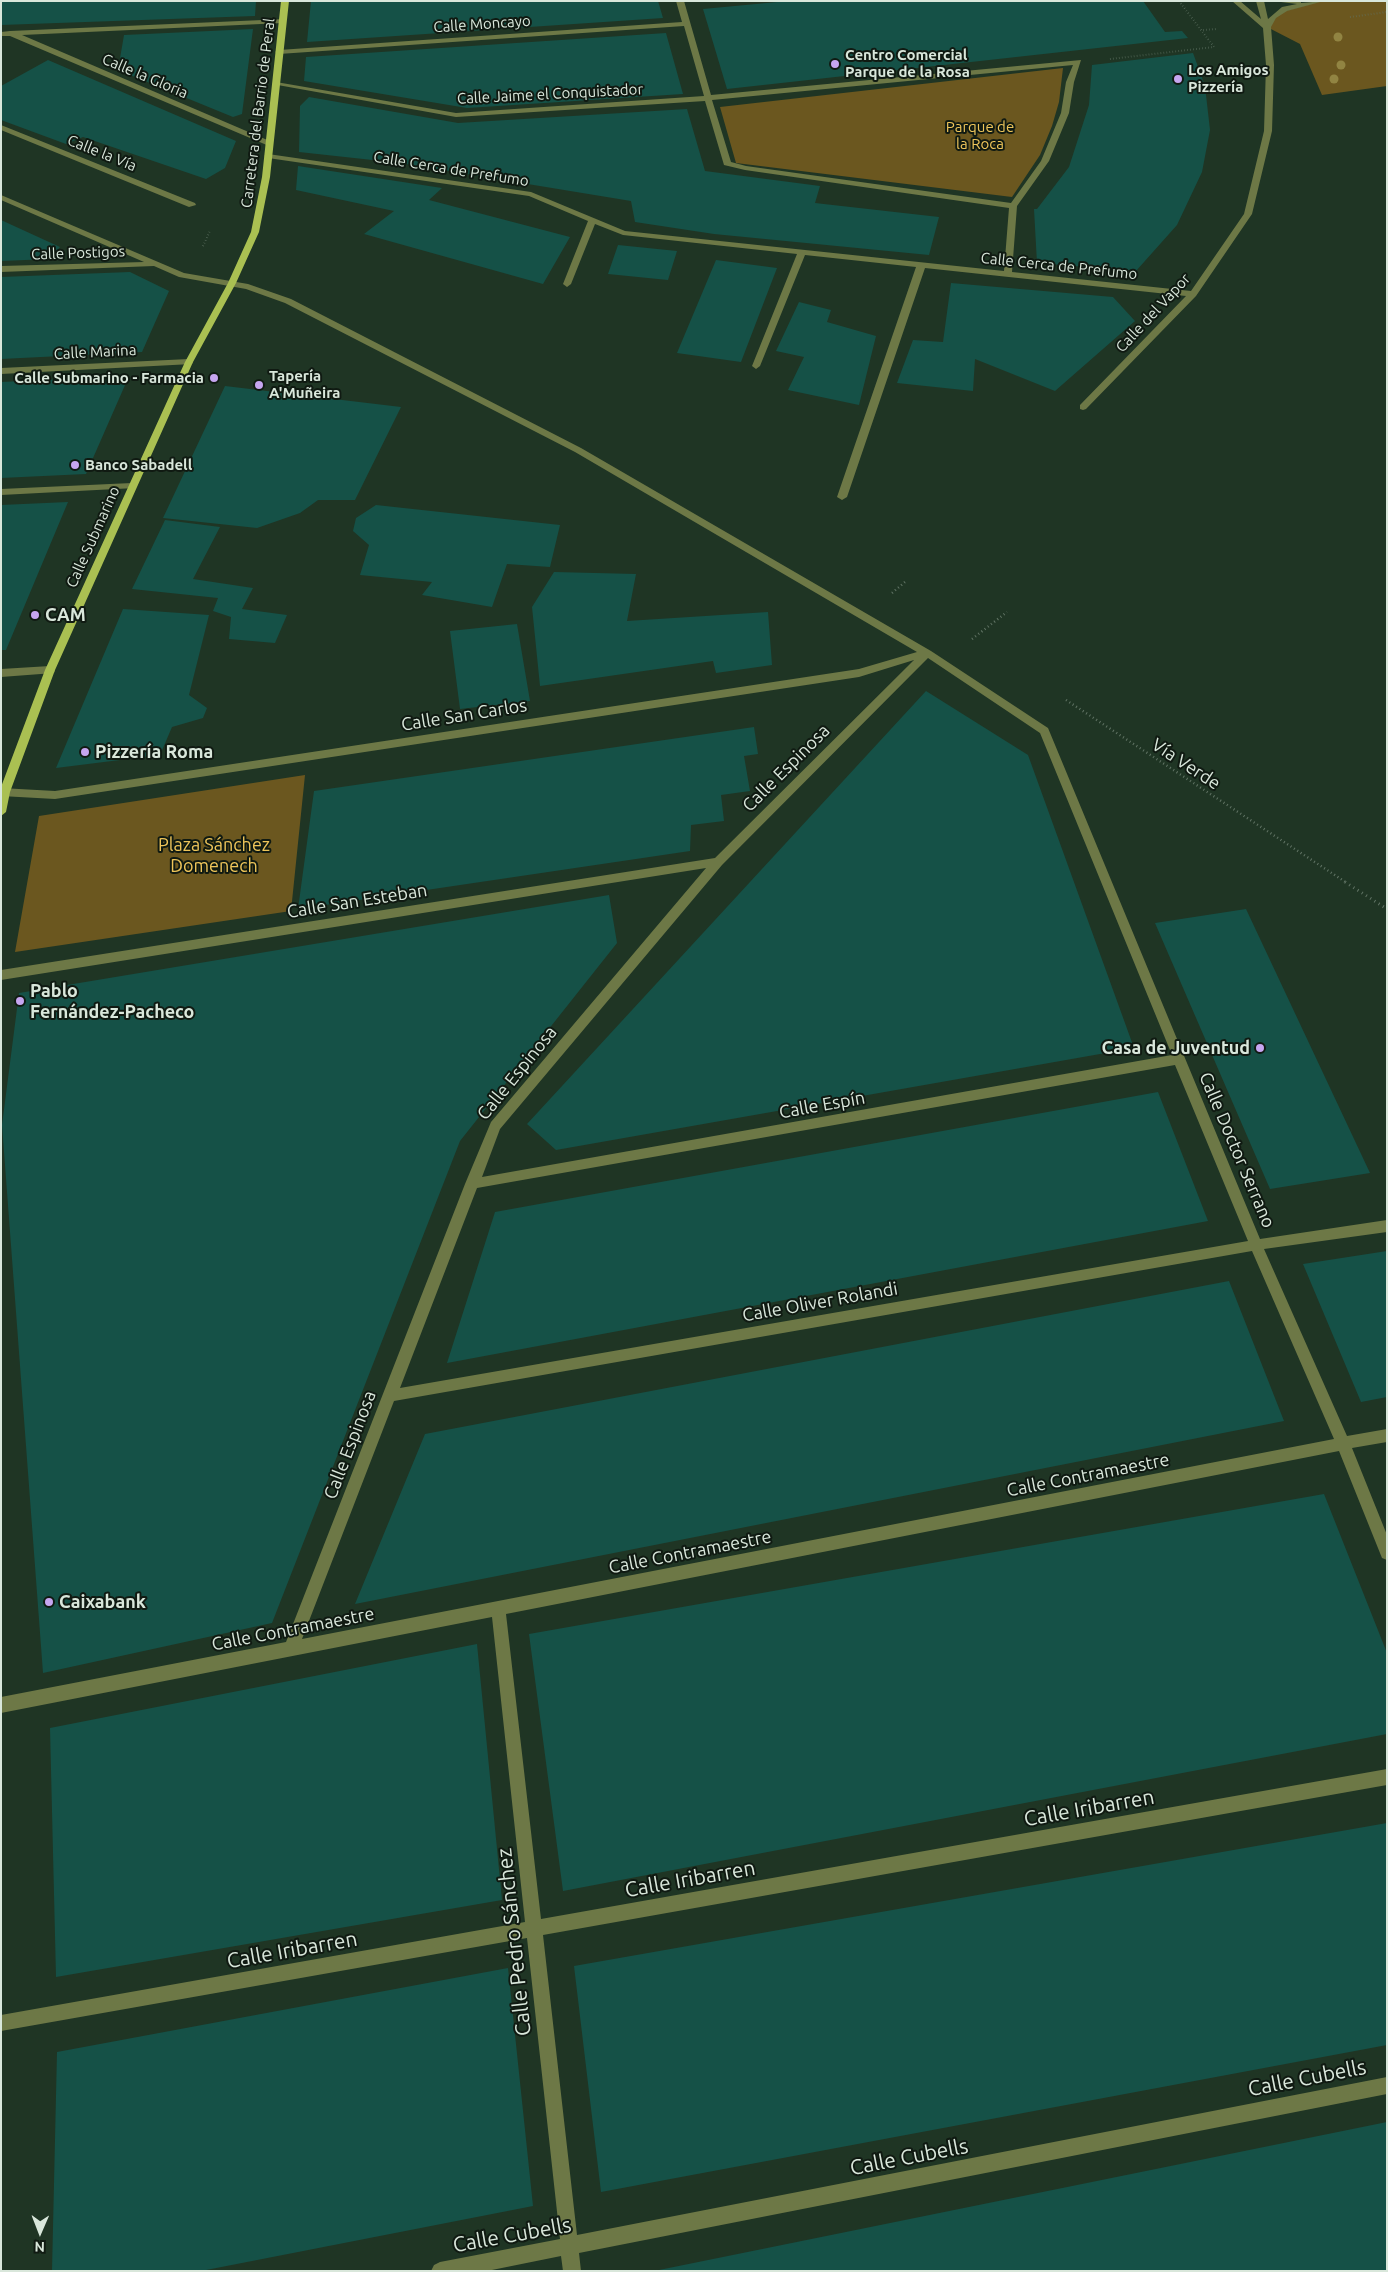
<!DOCTYPE html>
<html>
<head>
<meta charset="utf-8">
<style>
	body { margin:0 }
	#map { position:relative; width:1388px; height:2272px; overflow:hidden; background:#1f3524; font-family:Ubuntu,sans-serif }
	canvas { display:block }
	.frame { position:absolute; inset:0; border:2px solid #d9e7db; pointer-events:none }
	.north { position:absolute; left:15px; top:2207px; width:50px; height:50px; -webkit-text-stroke:4px #101a12; paint-order:stroke; rotate:181deg; font-size:14px; font-weight:700; line-height:20px; text-align:center; color:#d9e7db }
	.north::after { content:''; display:block; margin:auto; width:18px; height:22px; background:#d9e7db; clip-path:polygon(50% 0,100% 100%,50% 72%,0 100%) }
</style>
</head>
<body>
<div id="map">
<canvas width="1388" height="2272"></canvas>
<div class="frame"></div>
<div class="north">N</div>
</div>
<script>
const context = document.querySelector('canvas').getContext('2d');
context.lineJoin = 'round';
function fillPath(path, color) {
  context.fillStyle = color;
  context.fill(path, 'evenodd');
}
function shape(rows) {
  const path = new Path2D();
  for (const r of rows) {
    path.moveTo(r[0], r[1]);
    for (let i = 2; i < r.length; i += 2) path.lineTo(r[i], r[i + 1]);
  }
  return path;
}
function strokePath(path, color, width, dash) {
  context.strokeStyle = color;
  context.lineWidth = width;
  context.lineCap = dash ? 'butt' : 'round';
  context.setLineDash(dash || []);
  context.stroke(path);
}
function write(font, color, halo, rows, align = 'center') {
  context.font = font + ' Ubuntu,sans-serif';
  context.lineWidth = 4;
  context.setLineDash([]);
  context.textBaseline = 'middle';
  context.strokeStyle = halo;
  context.fillStyle = color;
  for (const [text, x, y, turn = 0] of rows) {
    context.save();
    context.translate(x, y);
    context.rotate((+turn || 0) * Math.PI / 180);
    context.textAlign = isNaN(turn) ? turn : align;
    if (halo) context.strokeText(text, 0, 0);
    context.fillText(text, 0, 0);
    context.restore();
  }
}
const green = shape([
	[1321,1,1387,1,1387,86,1322,95,1300,44,1267,27,1278,13],
	[1063,68,1059,102,1052,126,1040,155,1012,197,736,163,720,107],
	[305,775,291,911,15,952,39,816]
]);
const building = shape([
	[1,1,256,1,255,16,1,25],
	[311,1,658,1,663,18,307,42],
	[788,1,1143,1,1165,32,1182,31,1188,38,727,89,703,9],
	[253,29,242,114,233,117,118,70,124,35],
	[666,33,683,94,467,108,304,81,306,57],
	[1193,53,1205,86,1210,130,1202,172,1177,225,1136,271,1037,263,1034,209,1037,209,1069,167,1089,105,1092,65],
	[48,60,236,141,225,168,206,179,83,137,66,144,1,120,1,86],
	[309,97,458,123,687,109,705,171,820,186,815,203,939,217,929,255,714,234,635,222,631,201,400,163,299,152,300,106],
	[298,166,442,188,429,200,570,237,543,284,364,234,394,211,296,190],
	[1,220,60,247,50,259,1,261],
	[618,245,677,251,668,280,608,274],
	[716,260,777,268,741,362,677,353],
	[130,272,169,291,142,352,1,359,1,277],
	[951,283,1113,297,1135,321,1055,391,975,359,973,391,897,383,913,340,943,342],
	[799,302,831,310,827,322,876,336,859,405,788,390,804,357,776,351],
	[129,376,86,474,1,478,1,382],
	[225,386,401,407,355,500,318,500,300,513,257,528,163,518],
	[68,502,6,650,1,650,1,505],
	[376,505,560,525,550,567,507,564,492,607,422,595,432,582,360,575,369,545,353,531,356,518],
	[165,520,220,527,193,579,253,588,242,609,287,615,275,643,229,639,231,617,213,611,218,598,132,589],
	[554,572,636,574,627,621,768,612,772,665,716,673,713,661,540,686,532,607],
	[123,609,209,615,189,695,207,708,203,718,172,727,160,755,56,768],
	[517,624,530,701,460,709,450,631],
	[926,691,1028,755,1134,1048,556,1150,527,1124],
	[754,727,758,754,744,756,750,791,721,795,724,821,691,825,690,851,298,909,314,791],
	[609,895,617,943,460,1141,272,1623,43,1673,2,1125,19,993],
	[1246,909,1370,1173,1270,1189,1155,923],
	[1158,1092,1208,1221,447,1363,495,1212],
	[1387,1251,1387,1397,1361,1402,1303,1264],
	[1229,1281,1284,1421,355,1604,425,1434],
	[1324,1494,1387,1653,1387,1734,563,1891,529,1634],
	[477,1644,502,1900,56,1977,50,1728],
	[1387,1823,1387,2045,601,2192,574,1966],
	[508,1968,533,2206,201,2271,52,2271,57,2052],
	[1387,2122,1387,2271,659,2271,659,2270]
]);
const pathFar2 = shape([
	[1350,17,1387,12],
	[1203,30,1217,29],
	[1110,59,1214,47,1179,1],
	[203,246,210,231]
]);
const pathFar1 = shape([
	[892,593,905,582],
	[972,639,1007,612],
	[1066,700,1347,883]
]);
const path = shape([
	[1345,882,1387,909]
]);
const minor = shape([
	[676,1,684,1,711,95,1081,60,1074,82,1069,113,1049,161,1017,206,1012,272,1191,291,1244,214,1264,131,1266,65,1263,28,1232,1,1240,1,1261,19,1256,1,1264,1,1268,19,1282,7,1297,4,1273,1,1301,1,1301,3,1324,1,1287,11,1276,18,1271,27,1274,65,1272,131,1252,214,1196,296,1086,409,1083,410,1080,409,1080,405,1186,296,925,268,847,497,842,500,837,497,916,267,805,255,760,366,756,369,752,366,797,254,623,235,595,224,571,284,567,287,563,284,588,221,529,196,268,158,264,156,268,154,531,192,625,231,1004,271,1009,208,745,170,724,165,705,101,456,117,272,84,276,82,456,113,704,96,684,26,279,54,275,52,279,50,682,22,676,1],
	[1073,65,1066,82,1061,113,1041,161,1011,203,746,166,731,162,712,100,1073,65],
	[286,19,286,23,283,23,22,35,272,142,272,146,269,146,10,36,1,36,1,32,10,31,286,19],
	[1,125,195,203,196,205,189,207,1,130,1,125],
	[1,195,184,273,248,284,291,299,581,448,931,651,1048,728,1260,1239,1387,1220,1387,1232,1264,1249,1347,1436,1387,1429,1387,1442,1352,1448,1387,1535,1387,1560,1382,1558,1339,1451,506,1614,541,1919,1387,1769,1387,1785,543,1935,577,2235,1387,2077,1387,2094,579,2253,581,2271,563,2271,561,2256,487,2271,431,2271,434,2265,440,2262,560,2239,527,1938,1,2031,1,2015,525,1922,492,1617,1,1713,1,1697,286,1642,465,1184,491,1122,706,868,1,980,1,970,715,858,914,660,859,677,55,799,1,796,1,788,55,791,859,669,917,652,575,452,285,303,246,289,179,277,154,266,1,272,1,266,144,262,1,200,1,195],
	[928,658,1040,733,1172,1055,482,1177,500,1129,722,865,928,658],
	[1175,1065,1248,1241,400,1388,477,1188,1175,1065],
	[1252,1251,1334,1439,302,1639,394,1401,1252,1251],
	[189,359,193,362,192,364,1,374,1,368,189,359],
	[132,483,135,484,135,488,1,495,1,489,132,483],
	[50,666,55,670,54,673,1,677,1,669,50,666]
]);
const major = shape([
	[281,1,289,1,270,177,259,232,236,283,193,362,55,670,10,792,6,812,1,816,1,787,45,670,185,362,228,283,251,232,262,177,281,1]
]);
const trees = [
	[1338,37],
	[1341,65],
	[1334,79]
];
const markers = [
	[835,64,5,"#c6a6f0"],
	[1178,79,5,"#c6a6f0"],
	[214,378,5,"#c6a6f0"],
	[259,385,5,"#c6a6f0"],
	[75,465,5,"#c6a6f0"],
	[35,615,5,"#c6a6f0"],
	[85,752,5,"#c6a6f0"],
	[20,1001,5,"#c6a6f0"],
	[1260,1048,5,"#c6a6f0"],
	[49,1602,5,"#c6a6f0"]
];
const farStreetnames = [
	["Calle Moncayo",482,24,-4],
	["Calle la Gloria",145,76,23],
	["Calle Jaime el Conquistador",550,94,-3],
	["Carretera del Barrio de Peral",258,113,-83],
	["Calle la Vía",102,153,22],
	["Calle Cerca de Prefumo",451,169,9],
	["Calle Postigos",78,253,-2],
	["Calle Cerca de Prefumo",1059,266,6],
	["Calle del Vapor",1153,313,-47],
	["Calle Marina",95,352,-3],
	["Calle Submarino",93,537,-66]
];
const farPoinames = [
	["Centro Comercial",845,55],
	["Parque de la Rosa",845,72],
	["Los Amigos",1188,70],
	["Pizzería",1188,87],
	["Tapería",269,376],
	["A'Muñeira",269,393],
	["Calle Submarino - Farmacia",204,378,"right"],
	["Banco Sabadell",85,465]
];
const farParknames = [
	["Parque de",980,127],
	["la Roca",980,144]
];
const poiNames = [
	["CAM",45,615],
	["Pizzería Roma",95,752],
	["Pablo",30,991],
	["Fernández-Pacheco",30,1012],
	["Casa de Juventud",1250,1048,"right"],
	["Caixabank",59,1602]
];
const streetNames = [
	["Calle San Carlos",464,715,-9],
	["Vía Verde",1186,764,33],
	["Calle Espinosa",786,768,-45],
	["Calle San Esteban",357,901,-9],
	["Calle Espinosa",517,1073,-51],
	["Calle Espín",822,1105,-10],
	["Calle Doctor Serrano",1237,1150,67],
	["Calle Oliver Rolandi",820,1302,-10],
	["Calle Espinosa",350,1445,-69],
	["Calle Contramaestre",1088,1475,-11],
	["Calle Contramaestre",690,1552,-11],
	["Calle Contramaestre",293,1629,-11]
];
const parkNames = [
	["Plaza Sánchez",214,845],
	["Domenech",214,866]
];
const nearStreetnames = [
	["Calle Iribarren",1089,1808,-10],
	["Calle Iribarren",690,1879,-10],
	["Calle Pedro Sánchez",514,1942,-96],
	["Calle Iribarren",292,1950,-10],
	["Calle Cubells",1307,2078,-11],
	["Calle Cubells",909,2157,-11],
	["Calle Cubells",512,2235,-10]
];
fillPath(green, '#6b571f');
fillPath(building, '#155147');
strokePath(pathFar2, '#617465', 2, [0.5, 2.5]);
strokePath(pathFar1, '#617465', 2.5, [1, 3]);
strokePath(path, '#617465', 3, [1, 4]);
fillPath(minor, '#6d7846');
fillPath(major, '#aac052');
context.fillStyle = '#918442';
for (const [x, y] of trees) {
  context.beginPath();
  context.arc(x, y, 4.5, 0, 2 * Math.PI);
  context.fill();
}
for (const [x, y, r, color] of markers) {
  const dot = new Path2D();
  dot.arc(x, y, r, 0, 2 * Math.PI);
  context.fillStyle = color;
  context.fill(dot);
  strokePath(dot, '#101a12', 2);
}
write('15px', '#d9e7db', '#101a12', farStreetnames);
write('bold 15px', '#d9e7db', '#101a12', farPoinames, 'left');
write('15px', '#eec55a', '#101a12', farParknames);
write('bold 18px', '#d9e7db', '#101a12', poiNames, 'left');
write('18px', '#d9e7db', '#101a12', streetNames);
write('18px', '#eec55a', '#101a12', parkNames);
write('21px', '#d9e7db', '#101a12', nearStreetnames);
</script>
</body>
</html>
